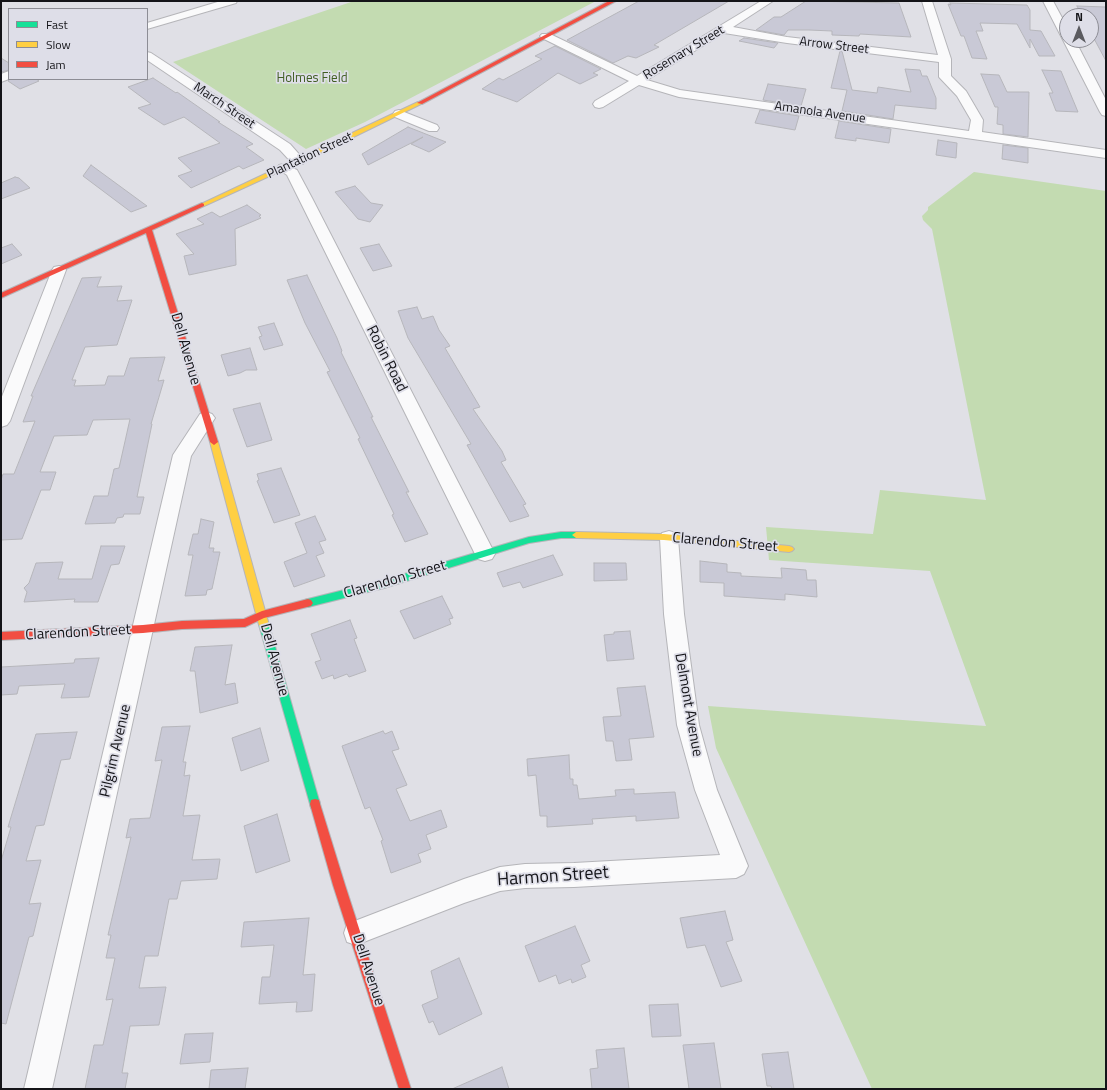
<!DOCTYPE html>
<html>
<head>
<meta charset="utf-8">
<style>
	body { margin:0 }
	#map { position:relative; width:1107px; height:1090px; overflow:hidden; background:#e0e0e6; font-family:"Titillium Web",sans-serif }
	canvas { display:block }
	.frame { position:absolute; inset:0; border:2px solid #141418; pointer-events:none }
	.legend { position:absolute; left:8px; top:8px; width:140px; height:72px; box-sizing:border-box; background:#dedee8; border:1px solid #8d8d95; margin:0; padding:5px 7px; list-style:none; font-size:12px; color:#141418 }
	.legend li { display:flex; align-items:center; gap:8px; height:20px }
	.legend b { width:20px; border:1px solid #8d8d95 }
	.north { position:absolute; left:1059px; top:8px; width:40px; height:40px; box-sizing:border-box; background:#dedee8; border:1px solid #8d8d95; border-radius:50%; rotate:0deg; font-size:11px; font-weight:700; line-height:16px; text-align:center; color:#141418 }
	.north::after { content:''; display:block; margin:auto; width:14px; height:18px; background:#5b5b60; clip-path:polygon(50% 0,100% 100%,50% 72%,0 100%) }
</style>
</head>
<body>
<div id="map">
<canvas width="1107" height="1090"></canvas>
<div class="frame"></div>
<ul class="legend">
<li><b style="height:5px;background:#16e098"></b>Fast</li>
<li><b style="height:5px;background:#ffcf43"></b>Slow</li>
<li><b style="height:5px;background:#f24e42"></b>Jam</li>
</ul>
<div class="north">N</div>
</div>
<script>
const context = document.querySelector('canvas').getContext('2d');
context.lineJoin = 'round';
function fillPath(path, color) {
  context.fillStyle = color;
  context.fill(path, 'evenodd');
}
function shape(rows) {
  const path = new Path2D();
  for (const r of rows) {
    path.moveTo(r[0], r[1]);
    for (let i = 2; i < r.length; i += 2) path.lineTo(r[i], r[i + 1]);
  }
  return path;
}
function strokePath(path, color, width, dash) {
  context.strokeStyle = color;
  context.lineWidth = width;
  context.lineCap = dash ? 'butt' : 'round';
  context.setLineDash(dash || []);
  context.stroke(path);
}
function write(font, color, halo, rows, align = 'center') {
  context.font = font + ' "Titillium Web",sans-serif';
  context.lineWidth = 3.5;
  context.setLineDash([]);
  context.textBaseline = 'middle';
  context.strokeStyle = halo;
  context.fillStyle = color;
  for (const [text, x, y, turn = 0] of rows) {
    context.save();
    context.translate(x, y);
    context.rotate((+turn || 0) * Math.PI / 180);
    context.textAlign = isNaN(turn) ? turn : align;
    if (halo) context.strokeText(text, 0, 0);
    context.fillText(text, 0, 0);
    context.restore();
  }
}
const green = shape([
	[354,1,596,1,365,122,306,149,173,62],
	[974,172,1106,191,1106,1089,872,1089,716,748,708,706,986,726,930,571,769,560,766,527,873,534,880,490,986,500,932,229,923,220,922,216,928,210,928,207]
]);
const building = shape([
	[639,1,729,1,654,45,659,47,636,58,628,56,613,63,567,40,639,1],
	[806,1,899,3,911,37,860,34,859,36,832,35,832,31,809,30,788,30,784,35,756,30,774,17,781,17,806,1],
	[950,3,1027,5,1030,10,1030,30,1041,31,1055,56,1039,56,1030,39,1030,48,1017,24,980,23,983,31,976,31,987,59,972,58,964,36,961,36,948,4,951,5,950,3],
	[1077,6,1106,7,1106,61,1091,33,1091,16,1082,16,1077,6],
	[744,38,778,43,774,48,739,41,744,38],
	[555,46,601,69,593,73,598,75,580,84,558,73,517,102,482,89,499,78,503,80,542,59,535,56,555,46],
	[840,51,842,51,852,90,877,93,878,87,911,92,905,69,920,70,922,76,927,76,936,98,936,109,895,105,893,119,842,111,847,90,831,88,840,51],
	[1,58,9,63,9,70,1,72,1,58],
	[1042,70,1061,71,1078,112,1056,111,1049,93,1053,93,1042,70],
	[981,74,999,75,1007,92,1029,92,1028,137,1003,134,1003,125,997,124,998,107,995,107,981,74],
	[153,78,176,93,177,92,220,122,218,122,253,144,246,147,264,160,243,169,239,166,191,188,178,176,192,171,178,158,220,143,184,117,164,125,138,108,151,104,128,87,153,78],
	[10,79,36,79,39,81,20,89,8,81,10,79],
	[768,84,806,89,801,106,763,100,768,84],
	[760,110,799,116,795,130,755,123,760,110],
	[839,121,891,129,889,143,856,138,856,141,835,138,839,121],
	[408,127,446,142,429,152,411,144,423,137,368,165,362,154,408,127],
	[938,140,957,143,956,158,936,155,938,140],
	[1003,145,1028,148,1028,163,1002,159,1003,145],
	[91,165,147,206,131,212,83,176,91,165],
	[15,177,19,178,30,188,1,199,1,183,15,177],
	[355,186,371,203,383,205,370,222,358,219,335,192,355,186],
	[247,205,261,215,259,216,261,218,235,229,236,265,189,275,184,256,194,254,176,234,204,224,197,219,212,212,220,217,247,205],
	[12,244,22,255,1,264,1,248,12,244],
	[379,244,392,266,373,271,360,248,379,244],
	[307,275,337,338,342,351,341,352,373,417,371,417,409,492,406,492,428,534,405,542,392,515,394,514,358,439,360,438,327,372,330,371,305,323,287,280,307,275],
	[101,277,97,287,122,286,117,301,132,300,117,345,85,347,72,380,76,380,74,386,105,385,108,376,124,376,130,358,165,357,158,381,164,380,151,424,152,424,137,497,144,497,140,514,124,514,123,517,117,518,115,523,85,524,94,496,108,496,114,469,119,468,130,419,93,420,87,435,54,436,40,472,56,472,50,490,41,490,22,539,1,540,1,480,3,474,14,474,35,421,23,422,33,396,31,396,82,278,101,277],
	[417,307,422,319,433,316,439,330,450,346,445,348,480,407,473,409,502,451,506,460,501,462,526,504,523,505,529,516,510,522,467,445,471,444,408,338,398,311,417,307],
	[274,323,283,345,264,350,259,337,262,336,258,327,274,323],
	[250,348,257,370,246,370,240,373,228,376,221,355,250,348],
	[260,403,272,440,247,447,233,409,260,403],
	[281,468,300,515,274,523,257,481,259,480,257,474,281,468],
	[315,516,326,540,319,542,324,553,316,556,325,576,294,587,284,562,307,553,295,523,315,516],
	[201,519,214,522,209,548,214,548,213,552,220,552,212,589,207,590,206,595,185,596,193,555,188,555,193,534,198,534,201,519],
	[101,546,125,546,119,564,111,565,98,602,74,602,75,599,24,602,27,592,24,588,29,583,36,563,63,562,58,579,92,579,101,546],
	[553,555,563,575,523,588,520,582,503,587,497,573,553,555],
	[700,561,727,564,727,572,741,573,741,576,782,578,781,568,806,570,807,580,816,580,817,597,785,594,785,600,724,596,724,583,700,582,700,561],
	[594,563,626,563,627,580,594,581,594,563],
	[442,596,453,618,449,619,451,624,414,639,400,611,442,596],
	[350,620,357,638,354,639,366,671,349,677,347,674,334,679,333,675,322,679,315,662,321,660,311,634,350,620],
	[630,631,634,659,607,661,604,635,614,634,614,632,630,631],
	[232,645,225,685,235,683,238,703,200,713,195,671,190,671,195,647,232,645],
	[99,658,89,697,61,698,65,684,19,686,17,694,1,695,1,667,74,663,75,659,99,658],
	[645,686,654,737,629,739,632,760,616,761,613,741,606,741,603,717,621,716,617,688,645,686],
	[190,726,183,762,186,762,184,776,190,775,183,816,200,815,192,860,220,859,217,879,181,881,177,899,169,899,158,956,145,956,139,988,166,987,159,1025,130,1026,122,1073,128,1073,125,1089,85,1089,94,1045,103,1045,113,999,106,1000,115,958,106,958,111,935,108,935,131,837,126,838,130,819,150,818,162,760,155,761,162,727,190,726],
	[260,728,269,761,241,771,232,738,260,728],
	[383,731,385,734,392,731,399,749,392,751,407,785,396,789,410,821,441,810,447,827,426,835,431,849,418,854,421,862,391,873,381,841,383,840,370,807,365,809,342,746,383,731],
	[77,732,70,759,61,760,44,825,36,826,26,861,41,860,29,904,41,903,33,936,29,937,6,1024,1,1023,1,861,11,827,8,827,36,734,77,732],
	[569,755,570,779,573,779,573,785,577,785,579,799,616,796,615,790,634,789,634,794,675,792,679,818,636,821,636,816,592,819,593,824,547,827,547,816,540,816,536,775,528,776,527,759,569,755],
	[277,814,290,861,256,873,244,826,277,814],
	[725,911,733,940,726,942,742,981,721,987,705,945,687,948,680,918,725,911],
	[309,918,303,975,315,974,312,1011,296,1012,297,1002,259,1004,262,977,270,977,274,945,241,947,244,922,309,918],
	[575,926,590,961,581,965,586,977,572,983,571,979,559,984,556,975,539,982,525,946,575,926],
	[459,958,482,1014,439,1035,433,1021,429,1023,422,1005,438,998,431,971,459,958],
	[678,1004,681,1036,652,1037,649,1005,678,1004],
	[213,1033,210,1062,180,1064,185,1034,213,1033],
	[714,1043,721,1089,689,1089,683,1045,714,1043],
	[624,1048,629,1089,592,1089,590,1069,598,1068,596,1050,624,1048],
	[788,1052,794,1089,772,1089,771,1086,767,1086,762,1054,788,1052],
	[502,1067,509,1089,452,1089,502,1067],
	[248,1068,245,1089,209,1089,211,1070,248,1068]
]);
const street = shape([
	[221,1,237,1,236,3,147,29,147,23,221,1],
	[761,1,773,1,733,27,787,37,938,55,922,1,932,1,951,59,951,76,966,91,983,120,982,132,1106,150,1106,158,679,97,639,85,603,107,599,108,595,107,593,104,595,101,629,81,542,38,540,36,542,34,550,34,637,76,761,1],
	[724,33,787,43,939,62,939,77,957,96,971,120,969,131,680,90,647,80,724,33],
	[1043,1,1053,1,1067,27,1067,40,1075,40,1106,100,1106,116,1102,115,1100,112,1043,1],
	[147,52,151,53,290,144,305,161,303,164,293,164,280,150,147,60,147,52],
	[9,71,9,79,1,82,1,74,9,71],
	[399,110,437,125,439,128,437,131,429,131,395,117,393,114,395,111,399,110],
	[284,164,297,170,312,198,495,554,492,559,485,561,478,559,475,554,287,175,277,168,279,165,284,164],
	[59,266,64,267,66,270,10,421,7,425,1,427,1,399,52,270,54,267,59,266],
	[206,412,212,414,215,418,191,456,52,1089,24,1089,173,455,200,414,206,412],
	[669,531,676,533,678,538,684,614,699,725,717,790,748,866,744,874,736,878,574,887,525,888,500,891,464,903,356,945,347,942,344,933,347,924,464,879,500,867,525,864,574,863,720,855,695,790,677,725,664,614,660,538,662,533,669,531]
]);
const fast = shape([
	[561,532,576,532,580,535,576,538,561,538,529,543,384,588,308,607,305,606,303,603,305,600,308,599,384,580,529,537,561,532],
	[264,621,267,622,269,625,320,804,319,808,315,809,311,808,310,804,259,625,261,622,264,621]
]);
const slow = shape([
	[418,102,423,103,333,147,204,206,199,205,418,102],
	[214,439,218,442,269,625,267,628,264,629,261,628,259,625,210,442,214,439],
	[576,532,664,534,789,546,792,547,794,549,792,551,789,552,664,540,576,538,572,535,576,532]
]);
const jam = shape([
	[609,1,616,1,422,104,417,103,609,1],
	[202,203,204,204,204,206,152,230,218,442,214,445,210,442,146,233,1,298,1,293,202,203],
	[308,599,311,600,313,603,311,606,264,618,245,627,182,629,143,633,1,640,1,632,143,625,182,621,244,619,262,611,308,599],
	[315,799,319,800,320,804,345,885,411,1089,399,1089,333,885,310,804,311,800,315,799]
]);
const farStreetnames = [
	["Arrow Street",834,46,7],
	["Rosemary Street",684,53,-31],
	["March Street",224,106,34],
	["Amanola Avenue",820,113,8],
	["Plantation Street",310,156,-25]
];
const farParknames = [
	["Holmes Field",312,79]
];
const streetNames = [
	["Dell Avenue",185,349,74],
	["Robin Road",386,359,63],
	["Clarendon Street",725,543,5],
	["Clarendon Street",395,580,-16],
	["Clarendon Street",78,633,-3],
	["Dell Avenue",274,660,75],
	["Delmont Avenue",688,705,80],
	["Pilgrim Avenue",116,751,-77],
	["Dell Avenue",368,970,72]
];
const nearStreetnames = [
	["Harmon Street",553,877,-4]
];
fillPath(green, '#c3dbb1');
fillPath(building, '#c9c9d6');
strokePath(building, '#b6b6bb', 1);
strokePath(street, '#b5b5b9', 2);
strokePath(fast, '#b5b5b9', 2);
strokePath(slow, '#b5b5b9', 2);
strokePath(jam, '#b5b5b9', 2);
fillPath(street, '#fafafb');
fillPath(fast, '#16e098');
fillPath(slow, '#ffcf43');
fillPath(jam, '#f24e42');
write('13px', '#141418', '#dedee8', farStreetnames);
write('13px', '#405e22', '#dedee8', farParknames);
write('15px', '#141418', '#dedee8', streetNames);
write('18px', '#141418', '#dedee8', nearStreetnames);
</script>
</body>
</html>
